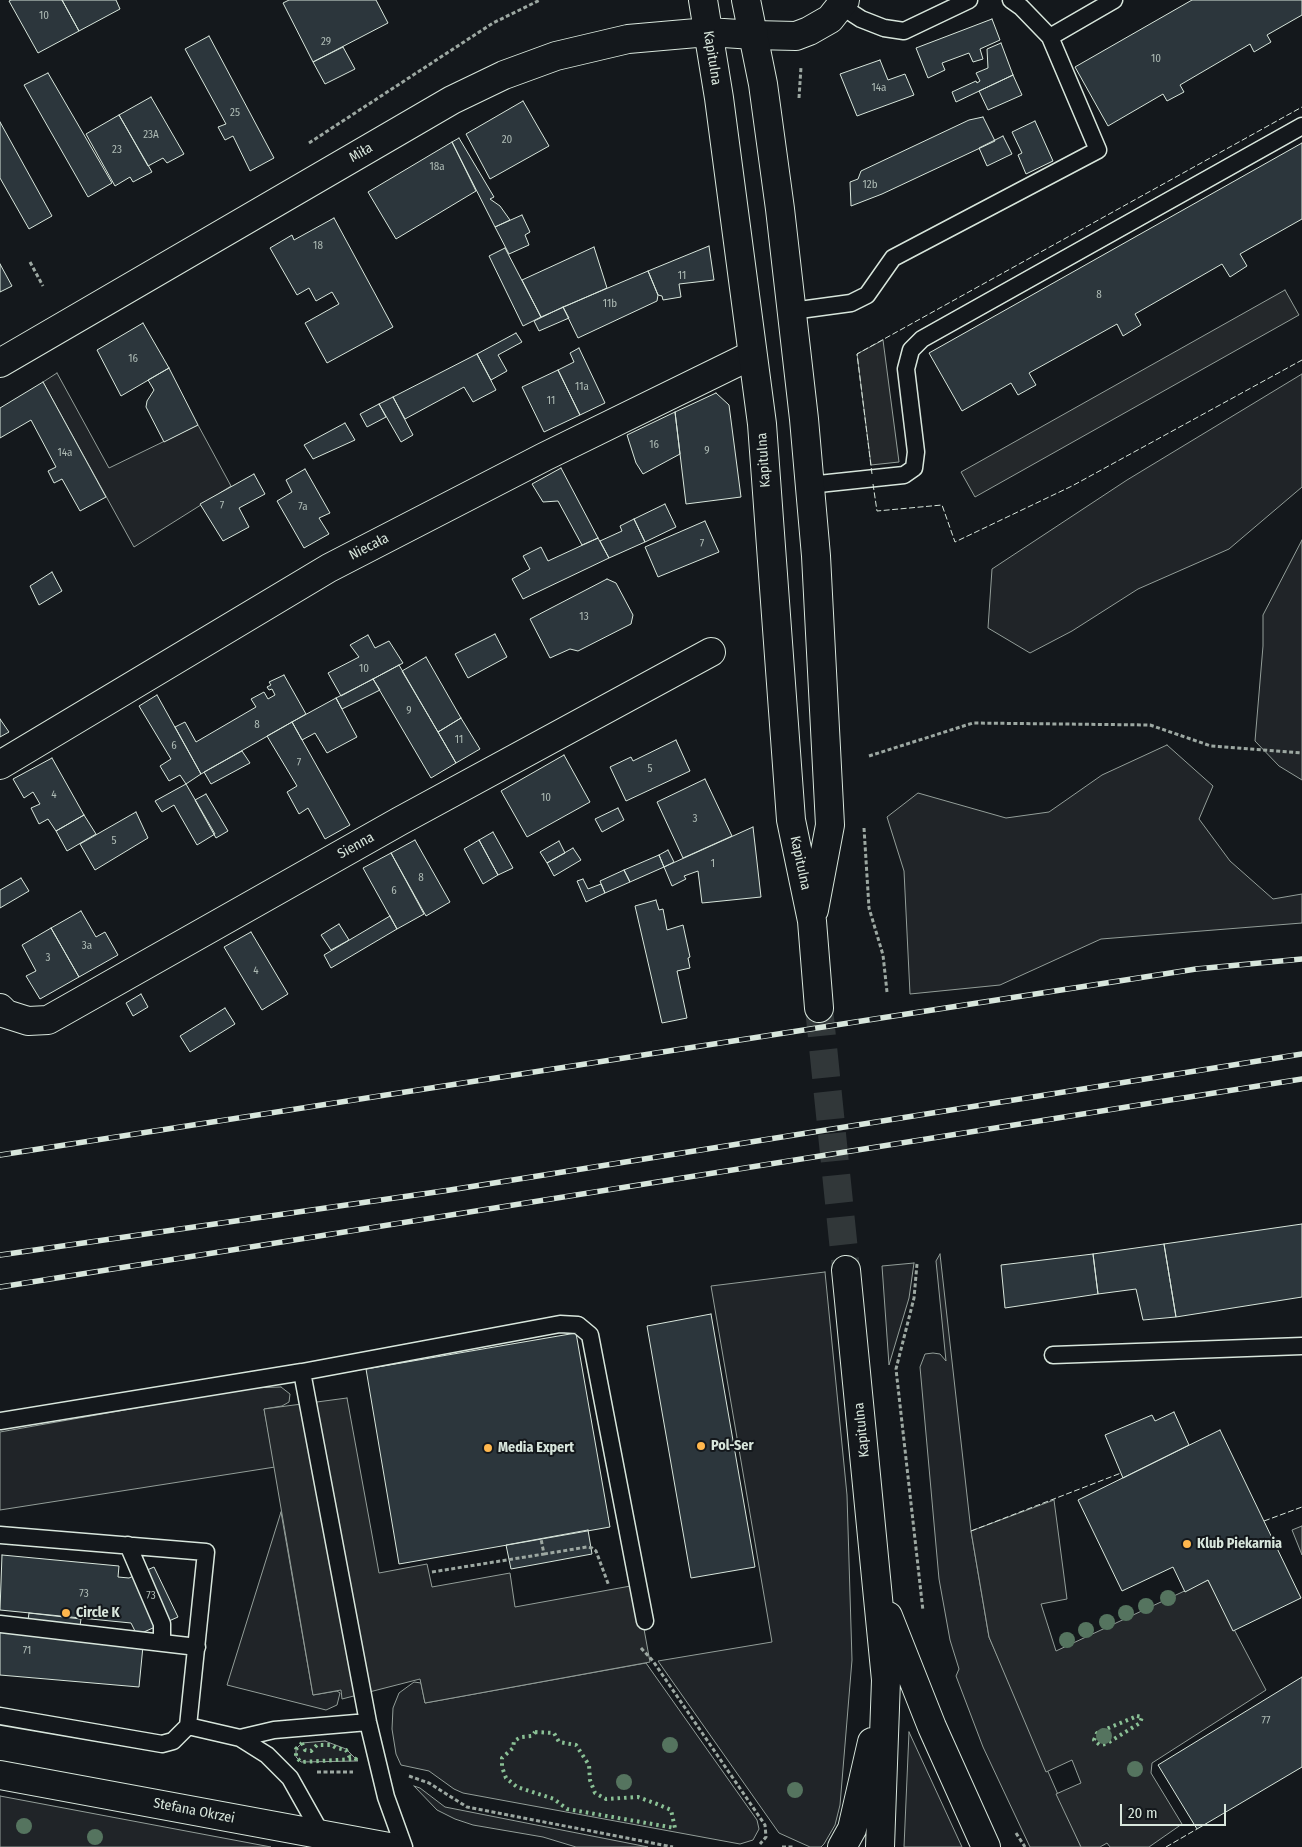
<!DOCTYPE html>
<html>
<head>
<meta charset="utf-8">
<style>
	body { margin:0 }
	#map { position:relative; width:1302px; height:1847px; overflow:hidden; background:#14181c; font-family:"Fira Sans Condensed",sans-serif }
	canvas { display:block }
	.scale { position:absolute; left:1120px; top:1804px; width:106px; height:22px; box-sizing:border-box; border:2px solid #d8e6dc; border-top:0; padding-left:6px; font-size:15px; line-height:18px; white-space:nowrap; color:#d8e6dc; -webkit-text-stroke:4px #14181c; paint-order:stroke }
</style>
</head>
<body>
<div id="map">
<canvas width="1302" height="1847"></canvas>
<div class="scale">20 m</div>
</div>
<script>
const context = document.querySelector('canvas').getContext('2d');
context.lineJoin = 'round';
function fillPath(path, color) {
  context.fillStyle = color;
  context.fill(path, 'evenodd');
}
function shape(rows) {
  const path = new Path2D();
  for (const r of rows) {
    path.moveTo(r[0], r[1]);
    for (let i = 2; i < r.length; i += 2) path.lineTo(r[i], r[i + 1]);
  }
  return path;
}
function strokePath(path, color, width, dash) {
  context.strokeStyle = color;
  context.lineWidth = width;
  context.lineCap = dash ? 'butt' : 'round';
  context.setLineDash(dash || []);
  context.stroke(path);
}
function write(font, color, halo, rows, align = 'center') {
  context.font = font + ' "Fira Sans Condensed",sans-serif';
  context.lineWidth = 4;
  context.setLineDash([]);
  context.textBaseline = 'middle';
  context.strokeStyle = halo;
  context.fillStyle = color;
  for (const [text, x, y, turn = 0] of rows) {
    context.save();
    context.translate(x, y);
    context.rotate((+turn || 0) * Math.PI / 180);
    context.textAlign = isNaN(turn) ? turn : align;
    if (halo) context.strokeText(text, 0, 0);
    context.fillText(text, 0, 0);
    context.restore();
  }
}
const green = shape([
	[57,373,109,468,198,425,231,486,134,547,43,382,57,373],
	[1302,374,1302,487,1229,549,1138,589,1072,631,1030,653,988,628,992,569,1127,480,1302,374],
	[1302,540,1302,780,1279,766,1255,741,1263,646,1263,615,1302,540],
	[1167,745,1213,786,1199,819,1230,861,1273,899,1302,894,1302,923,1101,939,1000,985,910,994,904,871,887,817,918,793,1006,818,1049,812,1102,775,1167,745],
	[940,1254,971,1531,989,1637,1081,1847,1030,1847,983,1747,956,1676,959,1669,950,1640,939,1579,920,1367,925,1354,933,1353,940,1354,946,1361,936,1261,940,1254],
	[914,1263,909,1298,889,1365,882,1266,914,1263],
	[825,1272,847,1495,852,1660,840,1805,835,1825,824,1844,821,1847,810,1847,779,1833,658,1661,772,1642,711,1286,825,1272],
	[281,1387,290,1394,289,1402,282,1406,264,1409,275,1467,0,1510,0,1432,249,1388,281,1387],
	[281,1512,313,1695,337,1691,340,1693,337,1705,326,1710,227,1685,281,1512],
	[646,1663,757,1820,759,1829,753,1840,740,1844,463,1793,454,1789,429,1771,401,1765,396,1754,392,1729,393,1708,399,1693,414,1682,421,1683,425,1703,646,1663],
	[909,1732,962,1847,904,1847,909,1732],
	[325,1741,346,1749,358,1761,301,1762,296,1757,296,1749,302,1743,325,1741],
	[414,1786,420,1788,445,1807,648,1847,576,1847,543,1837,473,1825,455,1819,437,1810,414,1786],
	[0,1796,16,1799,271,1847,0,1847,0,1796]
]);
const parking = shape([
	[1285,290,1299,315,975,497,961,472,1285,290],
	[883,340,899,462,871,465,857,354,883,340],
	[347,1398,379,1573,427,1564,432,1587,510,1573,515,1607,636,1585,650,1662,425,1703,420,1679,342,1699,341,1690,313,1695,264,1409,347,1398],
	[1054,1500,1067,1599,1041,1604,1056,1651,1208,1580,1266,1690,1152,1763,1151,1773,1182,1824,1149,1847,1110,1847,1107,1843,1100,1847,1081,1847,1056,1794,1081,1783,1072,1760,1046,1772,989,1637,971,1531,1054,1500],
	[1302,1526,1302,1555,1292,1530,1302,1526]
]);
const building = shape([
	[11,0,62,0,79,31,38,53,9,1,11,0],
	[62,0,116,0,120,9,79,31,62,0],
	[289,0,376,0,388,23,313,62,283,3,289,0],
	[1192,0,1302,0,1302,15,1267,35,1271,42,1254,52,1250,44,1180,85,1184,92,1167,101,1163,94,1108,126,1075,67,1192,0],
	[992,19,1000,40,980,49,983,59,973,62,969,53,942,63,945,70,928,78,916,48,992,19],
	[209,36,274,158,250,171,233,136,225,140,218,127,226,124,185,49,209,36],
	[1001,43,1013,75,956,102,952,92,976,81,977,83,980,81,976,73,988,68,987,49,1001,43],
	[343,47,355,69,325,84,313,62,343,47],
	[880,60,888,80,905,74,914,95,857,116,840,74,880,60],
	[48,73,112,183,88,197,24,85,48,73],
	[1013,75,1022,95,988,110,979,91,1013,75],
	[151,97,184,154,167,163,163,158,148,166,119,115,151,97],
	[523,101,549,146,490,179,466,134,523,101],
	[119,115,152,172,133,182,130,177,115,186,86,134,119,115],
	[983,117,995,141,882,194,851,206,850,182,858,179,861,171,969,120,983,117],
	[1035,121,1053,161,1026,174,1018,155,1022,153,1012,132,1035,121],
	[0,122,52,216,29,229,0,178,0,122],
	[1003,136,1012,154,987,166,979,148,1003,136],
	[459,138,494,197,490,199,500,206,510,220,495,227,452,142,459,138],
	[452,142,476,191,396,239,368,192,452,142],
	[1302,143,1302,219,1240,254,1247,266,1230,277,1222,264,1135,314,1141,325,1123,336,1117,324,1029,373,1036,385,1018,395,1011,383,962,411,929,353,1302,143],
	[522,215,530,232,525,235,529,245,509,254,495,227,522,215],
	[334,218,393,327,327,363,305,323,339,304,332,292,316,301,309,288,297,295,270,248,292,235,294,240,334,218],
	[709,246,714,280,679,284,681,297,663,300,662,296,658,295,648,271,709,246],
	[594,247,607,288,541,317,522,280,594,247],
	[505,248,541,317,523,326,489,256,505,248],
	[0,264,12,286,0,292,0,264],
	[648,271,658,295,657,301,578,338,563,307,648,271],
	[563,307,569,318,539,331,534,321,563,307],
	[143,323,169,368,121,396,97,350,143,323],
	[516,333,522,342,498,355,507,371,491,380,477,354,516,333],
	[579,348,605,403,580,415,558,370,574,362,570,353,579,348],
	[477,354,496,390,473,402,464,387,405,419,393,397,477,354],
	[169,368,198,425,164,442,146,407,147,401,154,390,148,380,169,368],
	[558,370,580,415,544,432,522,387,558,370],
	[43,382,106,497,80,511,62,479,54,483,48,471,56,467,31,420,0,438,0,408,43,382],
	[716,393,729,405,741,497,686,504,675,412,716,393],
	[393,397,413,435,401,442,379,404,393,397],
	[379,404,386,417,367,427,360,414,379,404],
	[675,412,680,454,643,474,636,463,627,435,675,412],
	[345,423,355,440,313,459,304,445,345,423],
	[561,468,598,538,582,545,558,501,543,502,532,484,561,468],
	[305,469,330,513,319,518,329,534,304,548,277,501,292,492,286,480,305,469],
	[254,474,265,494,239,508,249,527,223,541,200,504,254,474],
	[665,504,676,527,645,542,634,519,665,504],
	[634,519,645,542,609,558,600,541,622,531,620,526,634,519],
	[705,521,719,552,658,577,645,547,705,521],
	[598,538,609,558,523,599,512,579,530,569,523,556,541,547,548,561,598,538],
	[52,572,62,591,39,605,30,586,52,572],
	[607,579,616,583,633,615,631,624,578,651,570,649,550,658,530,619,607,579],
	[495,634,507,657,468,678,455,654,495,634],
	[368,635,375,648,389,641,403,663,341,696,328,673,359,657,350,645,368,635],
	[426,657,461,718,438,732,402,671,426,657],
	[399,665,456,763,431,778,373,679,399,665],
	[284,675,306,714,201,774,175,727,185,722,196,742,256,707,251,699,264,692,268,699,275,695,272,689,269,690,267,687,271,685,269,682,284,675],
	[373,679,380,690,342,709,336,698,373,679],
	[157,695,201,774,186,784,180,775,169,781,160,766,171,759,139,706,157,695],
	[336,698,357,737,327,753,315,733,302,740,292,722,336,698],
	[461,718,480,749,456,763,438,732,461,718],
	[0,719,9,732,0,737,0,719],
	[292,722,350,825,325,839,308,808,299,814,287,792,297,786,267,736,292,722],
	[676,740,690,771,626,801,610,767,631,757,633,761,676,740],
	[242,751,250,763,211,784,204,772,242,751],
	[564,755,590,802,527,837,501,791,564,755],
	[52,758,84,815,56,831,48,819,39,824,31,808,40,804,33,792,24,798,13,779,52,758],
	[705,779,732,836,683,858,657,802,705,779],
	[186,784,215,834,197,845,174,805,162,812,155,801,186,784],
	[206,794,228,831,216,838,195,800,206,794],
	[618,808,624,820,602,832,595,819,618,808],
	[136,812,148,838,95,870,80,844,136,812],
	[84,815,96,834,67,851,56,831,84,815],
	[753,827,761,897,702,903,698,871,684,876,686,879,672,886,664,867,753,827],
	[493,832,513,868,498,875,479,840,493,832],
	[415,840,450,902,426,916,391,853,415,840],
	[479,840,498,875,483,884,464,849,479,840],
	[559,841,565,853,547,863,540,852,559,841],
	[573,848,581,860,554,876,547,863,573,848],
	[668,850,674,862,664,867,659,855,668,850],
	[391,853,424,914,397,929,363,868,391,853],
	[659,855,664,867,630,882,624,870,659,855],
	[624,870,630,882,605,893,600,881,624,870],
	[21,878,29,891,0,908,0,890,21,878],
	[583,879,588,889,601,884,605,893,586,902,577,881,583,879],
	[656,900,659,910,663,909,667,930,683,925,690,957,688,958,690,968,677,971,687,1018,662,1023,635,906,656,900],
	[81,911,96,937,105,932,118,955,79,977,51,928,81,911],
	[390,916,397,929,331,968,324,955,390,916],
	[339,924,349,940,331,950,321,935,339,924],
	[51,928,79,977,40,999,26,976,36,971,22,945,51,928],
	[251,932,288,994,262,1010,224,947,251,932],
	[141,994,148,1007,133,1016,126,1003,141,994],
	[225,1008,235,1024,190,1052,180,1036,225,1008],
	[1302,1224,1302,1297,1176,1317,1164,1244,1302,1224],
	[1164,1244,1176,1317,1143,1320,1136,1289,1098,1294,1093,1254,1164,1244],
	[1093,1254,1098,1294,1005,1308,1001,1265,1093,1254],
	[711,1314,755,1567,691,1578,647,1326,711,1314],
	[576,1333,610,1527,399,1564,366,1369,576,1333],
	[1174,1412,1189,1445,1123,1478,1105,1435,1152,1415,1155,1421,1174,1412],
	[1220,1430,1301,1598,1233,1631,1208,1580,1185,1592,1173,1567,1122,1591,1078,1500,1220,1430],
	[588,1530,592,1554,511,1569,506,1545,588,1530],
	[2,1555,119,1566,118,1577,129,1578,154,1567,178,1617,137,1635,131,1623,0,1610,2,1555],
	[29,1613,81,1619,78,1640,143,1646,139,1687,0,1675,0,1632,26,1635,29,1613],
	[1302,1677,1302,1767,1197,1829,1158,1765,1302,1677]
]);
const tertiaryTunnel = shape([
	[819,1008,846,1270]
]);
const path = shape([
	[799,98,801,67],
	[309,143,493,23,540,0],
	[30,262,43,286],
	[869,756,973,723,1150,725,1211,746,1302,753],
	[864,828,869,908,883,955,887,992],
	[917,1264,914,1298,896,1369,923,1611],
	[544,1554,587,1547,592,1548,596,1551,609,1586],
	[432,1572,544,1554,541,1539],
	[641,1648,653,1661,765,1825,766,1837,760,1844],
	[317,1772,353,1772],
	[409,1776,429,1783,467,1807,673,1847],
	[1016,1833,1025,1847],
	[782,1847,795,1847]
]);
const service = shape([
	[841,6,861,19,884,28,904,31,969,0],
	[1050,37,1114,0],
	[792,311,851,303,867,295,893,258,1098,150,1050,37,1021,7,1011,0],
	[809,485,904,475,914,468,916,452,906,369,911,350,922,339,1302,126],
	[1053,1355,1302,1346],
	[302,1372,368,1722,386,1797,404,1847],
	[0,1421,302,1372,560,1324,578,1325,590,1335,645,1621],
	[0,1535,206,1552,188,1726],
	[128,1545,162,1624,162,1643],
	[0,1624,197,1647],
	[0,1716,162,1744,173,1741,188,1726,240,1738,267,1755,290,1778,322,1835],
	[240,1738,274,1730,368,1722]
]);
const minor = shape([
	[754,35,796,36,809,31,830,19,845,0],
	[0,765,329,568,544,457,752,355],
	[0,1008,6,1014,28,1021,48,1020,400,821,711,652]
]);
const tertiary = shape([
	[703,0,719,98,762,424,791,820,812,921,819,1008],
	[746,0,763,84,780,209,804,419,816,556,830,825,814,910],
	[0,363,452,100,504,75,556,56,628,39,708,32,754,35],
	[846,1270,886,1680,880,1847],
	[888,1616,932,1727,986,1847],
	[842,1847,852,1829,872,1742]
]);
const primary = shape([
	[0,1775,389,1847]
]);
const rail = shape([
	[0,1155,1196,969,1302,959],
	[0,1255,450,1190,1302,1054],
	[0,1287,1302,1079]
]);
const hedge = shape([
	[1137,1716,1142,1717,1140,1723,1106,1744,1100,1745,1094,1740,1097,1733,1137,1716],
	[535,1732,554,1733,559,1742,576,1745,589,1765,590,1780,595,1793,606,1799,638,1797,657,1804,671,1810,675,1828,567,1809,554,1799,517,1787,506,1778,502,1767,502,1758,513,1748,514,1741,521,1737,532,1736,535,1732],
	[302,1743,305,1750,311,1751,317,1745,332,1745,336,1748,346,1750,349,1756,356,1759,301,1762,296,1757,296,1749,302,1743]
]);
const fence = shape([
	[872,474,857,354,1302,107],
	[873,484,877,511,942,505,955,542,1072,486,1302,360],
	[1264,1521,1302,1507],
	[971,1531,1121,1473],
	[1166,1847,1197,1829]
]);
const trees = [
	[1168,1598],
	[1146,1606],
	[1126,1613],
	[1107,1622],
	[1086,1630],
	[1067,1640],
	[1104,1736],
	[670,1745],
	[1135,1769],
	[624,1782],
	[795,1790],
	[24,1826],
	[95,1837]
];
const markers = [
	[701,1446,5,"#ffb74d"],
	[488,1448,5,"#ffb74d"],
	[1187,1544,5,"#ffb74d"],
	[66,1613,5,"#ffb74d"]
];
const numberNames = [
	["10",44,16],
	["29",326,42],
	["10",1156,59],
	["14a",879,88],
	["25",235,113],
	["23A",151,135],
	["20",507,140],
	["23",117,150],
	["18a",437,167],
	["12b",870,185],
	["18",318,246],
	["11",682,276],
	["8",1099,295],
	["11b",610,304],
	["16",133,359],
	["11a",582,387],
	["11",551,401],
	["16",654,445],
	["9",707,451],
	["14a",65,453],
	["7",222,506],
	["7a",303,507],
	["7",702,544],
	["13",584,617],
	["10",364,669],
	["9",409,711],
	["8",257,725],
	["11",459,740],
	["6",174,746],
	["7",299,763],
	["5",650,769],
	["4",54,795],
	["10",546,798],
	["3",695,819],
	["5",114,841],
	["1",713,864],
	["8",421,878],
	["6",394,891],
	["3a",87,946],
	["3",48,958],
	["4",256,971],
	["73",84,1594],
	["73",151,1596],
	["71",27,1651],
	["77",1266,1721]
];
const streetNames = [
	["Kapitulna",712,58,81],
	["Miła",361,153,-30],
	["Kapitulna",764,460,-94],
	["Niecała",369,547,-27],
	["Sienna",356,846,-29],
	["Kapitulna",800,863,78],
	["Kapitulna",862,1430,-96],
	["Stefana Okrzei",194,1811,11]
];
const poiNames = [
	["Pol-Ser",711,1446],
	["Media Expert",498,1448],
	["Klub Piekarnia",1197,1544],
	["Circle K",76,1613]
];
fillPath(green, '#202428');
strokePath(green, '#939e99', 1);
fillPath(parking, '#24282b');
strokePath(parking, '#939e99', 1);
fillPath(building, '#2c363c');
strokePath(building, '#d8e6dc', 1);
strokePath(tertiaryTunnel, '#313739', 28, [28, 14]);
strokePath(service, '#d8e6dc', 19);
strokePath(minor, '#d8e6dc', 30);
strokePath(tertiary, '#d8e6dc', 30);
strokePath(primary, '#d8e6dc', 30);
strokePath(path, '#9da8a2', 3, [4, 2.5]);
strokePath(service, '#14181c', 16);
strokePath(minor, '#14181c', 28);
strokePath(tertiary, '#14181c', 28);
strokePath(primary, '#14181c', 28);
strokePath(rail, '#d8e6dc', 5.5);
strokePath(rail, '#14181c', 4, [11]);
strokePath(hedge, '#8ac095', 4, [2.5, 4]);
strokePath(fence, '#d8e6dc', 1, [6, 2.5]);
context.fillStyle = '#55745f';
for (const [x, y] of trees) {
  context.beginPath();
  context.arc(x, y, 8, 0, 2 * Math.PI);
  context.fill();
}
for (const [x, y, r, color] of markers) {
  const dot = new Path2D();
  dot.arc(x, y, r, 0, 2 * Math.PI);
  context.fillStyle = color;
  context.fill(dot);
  strokePath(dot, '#14181c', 2);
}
write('11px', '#adbab4', null, numberNames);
write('14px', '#d8e6dc', '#14181c', streetNames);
write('bold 14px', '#d8e6dc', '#14181c', poiNames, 'left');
</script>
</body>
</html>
